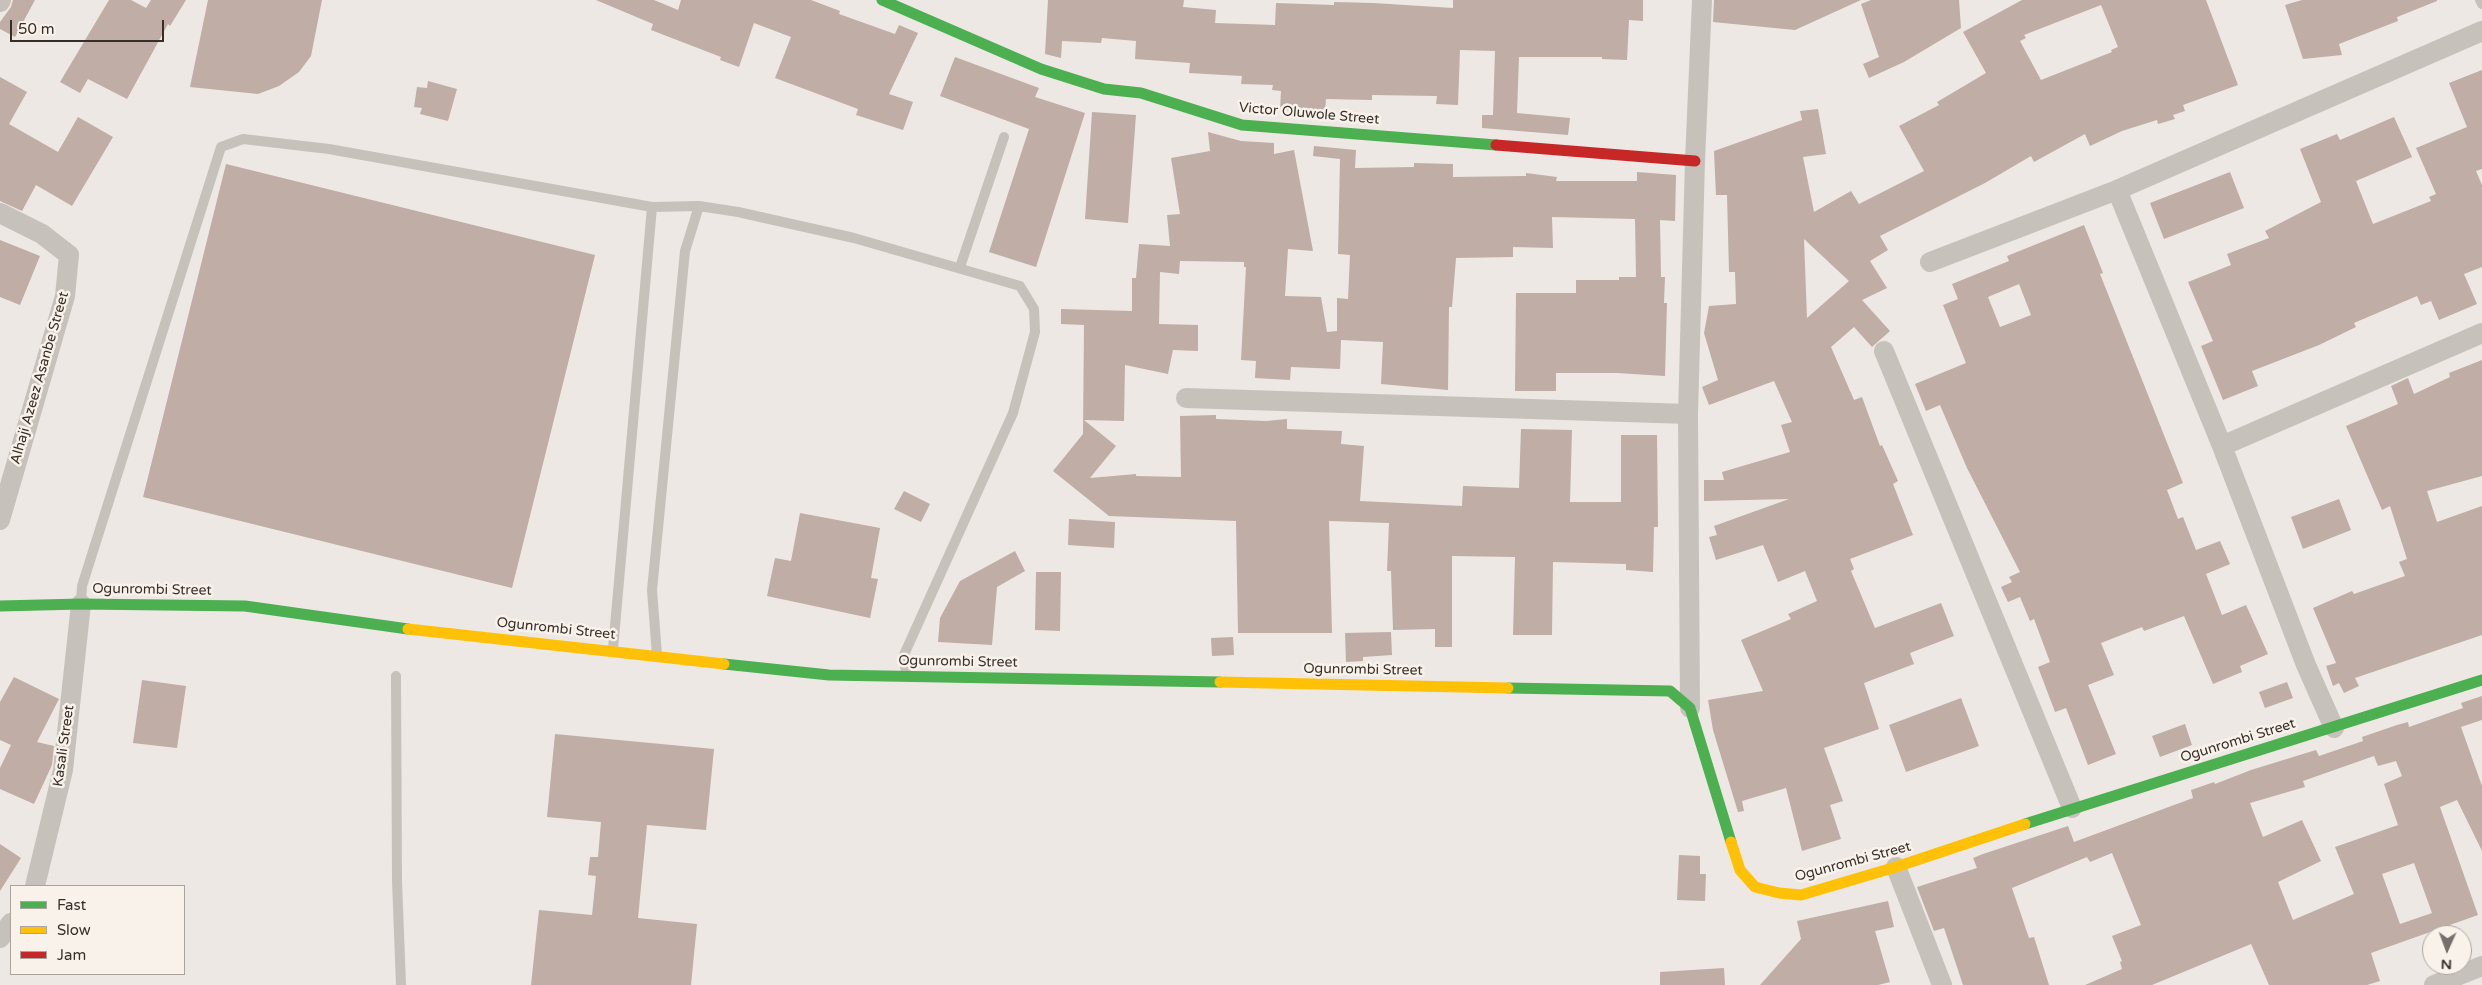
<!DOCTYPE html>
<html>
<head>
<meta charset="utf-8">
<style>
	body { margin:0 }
	#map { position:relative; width:2482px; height:985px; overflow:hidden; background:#ede8e3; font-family:"Varela Round",sans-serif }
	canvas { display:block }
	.legend { position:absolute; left:10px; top:885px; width:175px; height:90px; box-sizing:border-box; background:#f9f2eb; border:1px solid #aba49e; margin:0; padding:6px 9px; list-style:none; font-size:15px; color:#372e2a }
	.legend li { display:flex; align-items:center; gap:10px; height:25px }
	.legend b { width:25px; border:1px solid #aba49e }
	.north { position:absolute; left:2422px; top:925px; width:50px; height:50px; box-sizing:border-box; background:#f9f2eb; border:1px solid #aba49e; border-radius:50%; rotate:182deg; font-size:14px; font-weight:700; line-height:20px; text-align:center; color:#372e2a }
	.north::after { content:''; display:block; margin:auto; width:18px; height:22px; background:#776f6b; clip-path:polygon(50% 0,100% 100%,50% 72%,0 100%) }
	.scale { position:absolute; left:10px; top:20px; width:154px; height:22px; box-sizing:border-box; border:2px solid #372e2a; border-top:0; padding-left:6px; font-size:15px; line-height:18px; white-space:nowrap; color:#372e2a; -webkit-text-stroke:4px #f9f2eb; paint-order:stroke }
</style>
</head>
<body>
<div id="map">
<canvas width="2482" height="985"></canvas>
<ul class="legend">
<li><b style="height:6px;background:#4caf50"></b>Fast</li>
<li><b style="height:6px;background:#ffc107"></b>Slow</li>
<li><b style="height:6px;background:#c62828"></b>Jam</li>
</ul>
<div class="north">N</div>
<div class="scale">50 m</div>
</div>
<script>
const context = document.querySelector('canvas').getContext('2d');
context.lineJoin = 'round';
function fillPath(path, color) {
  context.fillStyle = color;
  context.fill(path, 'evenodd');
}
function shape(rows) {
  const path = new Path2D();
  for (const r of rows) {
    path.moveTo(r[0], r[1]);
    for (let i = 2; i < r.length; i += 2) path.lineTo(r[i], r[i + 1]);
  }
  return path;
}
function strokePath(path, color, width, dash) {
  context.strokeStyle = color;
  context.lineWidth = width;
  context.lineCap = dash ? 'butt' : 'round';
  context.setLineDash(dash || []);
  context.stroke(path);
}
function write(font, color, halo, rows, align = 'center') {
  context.font = font + ' "Varela Round",sans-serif';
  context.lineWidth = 5;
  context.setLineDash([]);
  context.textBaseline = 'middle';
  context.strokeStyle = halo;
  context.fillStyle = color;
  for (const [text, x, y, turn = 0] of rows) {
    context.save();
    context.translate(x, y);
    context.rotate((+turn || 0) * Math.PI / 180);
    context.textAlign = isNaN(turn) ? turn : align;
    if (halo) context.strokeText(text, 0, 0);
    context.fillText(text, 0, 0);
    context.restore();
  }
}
const building = shape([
	[13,0,35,0,15,37,0,29,0,22,11,7],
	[109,0,131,0,146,8,151,0,186,0,170,26,168,24,127,99,88,79,80,93,60,82],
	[208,0,322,0,311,56,299,72,279,86,258,94,190,87],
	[596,0,654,0,678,10,681,0,811,0,840,11,839,14,895,34,899,25,918,33,889,94,913,102,903,130,856,115,858,109,775,78,791,37,754,23,739,67,720,60,721,57,651,30,653,24],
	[1048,0,1184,0,1183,7,1216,10,1215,23,1275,25,1276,3,1334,5,1334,2,1373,3,1453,8,1453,0,1643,0,1643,21,1629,20,1627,60,1602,59,1602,57,1519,57,1517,113,1570,118,1568,135,1482,128,1482,115,1493,115,1495,51,1460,50,1458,105,1436,104,1437,96,1372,95,1372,100,1326,99,1325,112,1280,110,1281,91,1272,90,1273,85,1241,84,1242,76,1189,73,1190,63,1135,59,1136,41,1102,38,1101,43,1062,41,1061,58,1045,54],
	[1714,0,1861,0,1795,30,1713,22],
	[1871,0,1959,0,1961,28,1904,62,1869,78,1863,64,1879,57,1861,4],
	[2022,0,2206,0,2238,85,2183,105,2185,111,2173,115,2175,119,2158,124,2157,120,2122,131,2090,146,2085,134,2034,162,2031,156,1985,183,1880,236,1888,250,1870,261,1887,288,1862,300,1890,331,1872,347,1854,327,1831,347,1854,400,1862,397,1880,446,1882,445,1898,481,1893,484,1913,535,1850,559,1854,569,1851,571,1875,628,1941,603,1954,636,1910,653,1914,664,1864,683,1879,729,1824,748,1843,801,1830,805,1841,839,1802,851,1786,788,1742,801,1744,811,1738,812,1713,730,1708,700,1763,691,1741,640,1791,619,1788,614,1817,601,1805,571,1778,582,1763,545,1716,560,1709,537,1717,535,1714,526,1789,499,1704,501,1704,480,1724,480,1722,472,1790,452,1781,425,1792,422,1774,381,1709,405,1702,387,1718,380,1704,333,1709,306,1736,304,1735,272,1729,272,1727,195,1716,195,1714,151,1802,120,1800,111,1818,109,1826,154,1803,157,1814,212,1851,191,1859,204,1924,171,1899,126,1939,105,1937,102,1986,73,1963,32],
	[2101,5,2118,47,2111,50,2112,52,2041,80,2020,41,2026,38,2024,35],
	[1804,239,1849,281,1807,318],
	[2302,0,2437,0,2437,1,2397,17,2398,21,2339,44,2342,55,2303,59,2285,5],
	[955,57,1039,88,1035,97,1085,113,1036,267,989,252,1029,129,940,96],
	[2482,70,2482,169,2476,171,2482,185,2482,267,2464,274,2477,304,2439,320,2431,301,2421,305,2417,296,2354,323,2356,327,2319,345,2252,371,2258,386,2223,400,2201,346,2213,341,2188,282,2231,265,2227,254,2269,238,2265,231,2321,202,2300,149,2337,134,2340,140,2394,117,2412,157,2356,181,2373,224,2431,201,2429,197,2436,194,2416,148,2467,127,2449,83],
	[0,77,27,92,9,124,58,152,78,117,113,137,72,206,36,185,22,211,0,201],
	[428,81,457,89,448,121,420,114,422,108,414,107,417,87,427,88],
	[1092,112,1136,115,1128,223,1085,219],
	[1208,132,1241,141,1274,143,1274,154,1294,150,1313,251,1288,249,1285,296,1321,297,1327,332,1337,331,1337,298,1348,299,1350,255,1338,254,1340,159,1313,156,1314,146,1356,150,1355,168,1414,167,1414,163,1453,164,1453,177,1526,176,1526,173,1557,177,1556,181,1637,181,1637,172,1676,175,1675,221,1660,220,1661,277,1665,277,1664,303,1667,303,1665,376,1617,373,1556,373,1556,391,1515,391,1516,293,1576,293,1576,280,1619,280,1619,277,1636,277,1635,219,1552,217,1553,248,1513,247,1513,257,1456,258,1452,307,1449,307,1448,390,1381,384,1383,342,1341,340,1340,369,1291,367,1290,380,1255,378,1256,361,1241,360,1246,267,1244,267,1244,262,1180,261,1179,274,1160,272,1159,324,1198,325,1198,351,1173,350,1168,374,1125,365,1124,421,1084,420,1116,446,1090,478,1136,474,1136,476,1181,477,1180,416,1216,415,1216,419,1266,421,1287,419,1287,429,1342,431,1341,444,1364,446,1360,501,1462,506,1463,486,1519,488,1521,429,1572,430,1570,502,1621,502,1621,435,1657,435,1658,527,1654,527,1653,572,1626,570,1626,564,1553,562,1552,635,1513,635,1515,557,1452,556,1452,647,1435,647,1435,629,1393,630,1391,571,1387,571,1389,523,1329,521,1332,633,1238,633,1236,521,1109,516,1053,471,1083,434,1084,325,1061,324,1061,309,1132,311,1132,278,1136,278,1139,244,1170,246,1167,215,1180,214,1171,158,1210,151],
	[226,164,595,255,512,588,143,497],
	[2230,172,2244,208,2164,239,2150,203],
	[2084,225,2103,273,2100,274,2183,483,2167,490,2178,519,2183,517,2196,550,2220,541,2230,564,2206,574,2222,615,2246,605,2268,654,2240,666,2242,672,2213,684,2184,616,2144,631,2142,627,2101,643,2114,675,2088,685,2116,754,2088,765,2066,708,2055,712,2038,667,2050,662,2034,619,2030,621,2020,597,2008,602,2001,587,2012,582,2009,577,2020,572,1967,468,1940,405,1926,411,1915,384,1966,363,1943,305,1958,299,1952,284,2009,261,2007,256],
	[2019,284,2031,315,2000,327,1988,297],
	[0,240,40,256,20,305,0,297],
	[2482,360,2482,476,2427,491,2437,522,2482,506,2482,635,2355,678,2359,686,2344,693,2339,683,2333,686,2326,666,2336,663,2313,608,2352,591,2354,594,2405,576,2399,562,2407,559,2390,506,2382,510,2346,426,2398,404,2391,386,2408,378,2414,394,2450,377,2449,373],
	[904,491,930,504,921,522,894,509],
	[2339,499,2351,530,2303,549,2291,517],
	[800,513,880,528,871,578,878,579,870,618,767,596,775,558,791,561],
	[1069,519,1115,522,1114,548,1068,545],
	[1015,551,1025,571,997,587,992,645,938,642,940,618,960,581],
	[1036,572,1061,572,1060,631,1035,630],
	[1391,632,1392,655,1363,657,1363,661,1346,662,1345,633],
	[1233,637,1234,655,1212,656,1211,638],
	[14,677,59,699,37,742,54,746,52,765,34,804,0,789,0,768,11,745,0,740,0,702],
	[142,680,186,686,177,748,133,743],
	[2287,682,2293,698,2265,708,2259,692],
	[2482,696,2482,720,2461,727,2482,786,2482,851,2457,800,2440,807,2478,915,2371,953,2380,981,2367,985,2269,985,2251,944,2152,985,2085,985,2122,969,2120,962,2122,961,2112,936,2141,925,2112,853,2090,862,2087,857,2012,888,2029,938,2034,937,2049,985,1963,985,1944,928,1934,931,1917,887,1977,868,1973,858,1983,854,2068,826,2074,842,2193,798,2191,790,2214,782,2215,784,2251,770,2316,750,2319,756,2363,741,2362,737,2397,725,2408,722,2409,727,2463,708,2461,703],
	[2374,756,2378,766,2396,761,2402,776,2384,784,2398,825,2335,847,2354,894,2293,920,2278,882,2321,861,2302,820,2263,837,2250,803,2305,787,2303,781],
	[2414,863,2432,913,2400,924,2382,874],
	[1961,698,1979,746,1906,772,1889,725],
	[2185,724,2192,745,2160,757,2152,736],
	[555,734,714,749,706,830,647,825,638,918,697,924,691,985,531,985,539,910,592,915,596,876,588,875,590,857,598,857,601,822,547,817],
	[0,844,21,858,0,891],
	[1679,855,1700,856,1700,874,1706,874,1705,901,1677,900],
	[1888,901,1894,927,1875,931,1890,982,1878,985,1760,985,1801,939,1797,921],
	[1724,968,1725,985,1660,985,1660,972]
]);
const lane = shape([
	[2480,0,2482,4],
	[960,267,1004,137],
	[81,603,82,586,221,147,243,139,329,149,652,207,699,206,738,212,854,238,1020,286,1034,309,1035,332,1013,413,903,657,907,676],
	[613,649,652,207],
	[657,655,652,590,685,251,699,206],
	[396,676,397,881,401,985]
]);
const street = shape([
	[0,2,1,0],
	[2117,190,2222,446,2306,665,2334,728],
	[0,213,42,234,69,255,65,296,0,520],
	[1930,262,2117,190,2482,31],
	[1884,351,2072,808],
	[1186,398,1688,414],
	[2222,446,2482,333],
	[1690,708,1688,414,1695,161,1702,0],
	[1896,867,1942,985],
	[35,886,63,770,81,604],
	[0,938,11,923],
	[2434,985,2482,966]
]);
const fast = shape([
	[882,0,1041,69,1104,89,1141,93,1242,125,1496,145],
	[0,606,81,604,245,606,408,629],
	[724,664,829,675,1220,682],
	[1508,688,1670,691,1690,708,1731,842],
	[2025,824,2482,680]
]);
const slow = shape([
	[408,629,724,664],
	[1220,682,1508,688],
	[1731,842,1740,870,1755,887,1779,893,1801,895,1896,867,2025,824]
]);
const jam = shape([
	[1496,145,1695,161]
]);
const streetNames = [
	["Victor Oluwole Street",1309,114,5],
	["Alhaji Azeez Asanbe Street",40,378,-74],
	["Ogunrombi Street",152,590,1],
	["Ogunrombi Street",556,629,6],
	["Ogunrombi Street",958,662,1],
	["Ogunrombi Street",1363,670,1],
	["Ogunrombi Street",2238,741,-17],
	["Kasali Street",64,746,-82],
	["Ogunrombi Street",1853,862,-15]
];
fillPath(building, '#bfada6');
strokePath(lane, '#c7c1bc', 10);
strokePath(street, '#c7c1bc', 20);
strokePath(fast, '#4caf50', 11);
strokePath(slow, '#ffc107', 11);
strokePath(jam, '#c62828', 11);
write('14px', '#372e2a', '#f9f2eb', streetNames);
</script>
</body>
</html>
